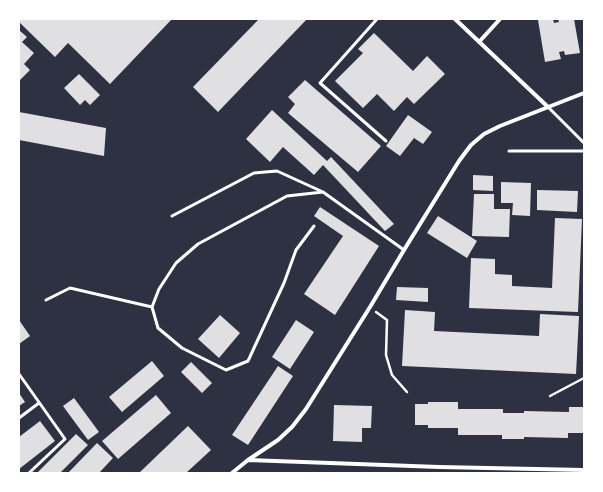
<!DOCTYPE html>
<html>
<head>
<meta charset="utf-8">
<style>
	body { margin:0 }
	#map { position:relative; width:603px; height:492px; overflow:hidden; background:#2d3142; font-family:"Nunito Sans",sans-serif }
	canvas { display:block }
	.frame { position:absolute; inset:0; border:20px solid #fff; pointer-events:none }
</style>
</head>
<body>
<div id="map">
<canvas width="603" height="492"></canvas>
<div class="frame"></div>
</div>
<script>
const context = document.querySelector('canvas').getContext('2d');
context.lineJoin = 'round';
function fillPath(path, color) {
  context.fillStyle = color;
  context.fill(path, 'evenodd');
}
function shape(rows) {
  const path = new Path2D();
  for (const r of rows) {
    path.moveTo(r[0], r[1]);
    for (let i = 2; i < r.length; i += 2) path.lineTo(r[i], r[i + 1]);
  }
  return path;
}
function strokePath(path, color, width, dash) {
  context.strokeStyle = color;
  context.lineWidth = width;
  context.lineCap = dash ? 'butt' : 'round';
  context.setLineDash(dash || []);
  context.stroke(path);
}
const building = shape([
	[19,19,172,19,110,84,68,43,55,57,19,22],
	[259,19,307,19,218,112,193,87],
	[545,19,553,19,554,23,559,22,558,19,574,19,580,53,565,55,564,51,559,52,561,59,545,62,538,20],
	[19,30,27,37,22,42,34,53,24,64,30,70,19,81],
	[374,33,413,71,427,56,445,74,414,104,407,97,394,111,377,94,363,108,335,81,363,53,358,49],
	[79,74,100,95,90,105,85,100,80,105,64,88],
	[305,80,381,146,358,172,288,113,295,104,288,97],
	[272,110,327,161,331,157,394,224,385,231,323,165,314,175,283,147,270,162,246,139],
	[19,112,106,128,104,156,19,140],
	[408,115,432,132,423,144,414,138,400,156,386,146],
	[473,175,493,176,493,191,473,190],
	[501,182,531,183,530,216,512,215,513,203,501,203],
	[537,190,578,191,577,212,537,210],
	[474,194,494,194,494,209,510,209,509,237,472,236],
	[320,207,379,246,335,315,304,294,343,236,314,216],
	[438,216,477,241,467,258,427,233],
	[555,218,582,219,578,312,469,308,471,258,495,259,495,274,512,275,512,286,552,288],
	[397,287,428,288,428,302,396,300],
	[405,310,435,312,434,331,539,336,540,314,579,316,576,374,402,366],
	[220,315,240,333,219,358,198,339],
	[19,320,30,336,19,344],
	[296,320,314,332,290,369,272,357],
	[152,361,164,376,122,412,109,397],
	[191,362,212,383,202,393,181,372],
	[278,366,293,376,248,445,232,435],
	[19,393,25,402,19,406],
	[156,395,171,413,118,459,102,441],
	[74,398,99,432,88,440,63,406],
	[428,402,458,402,458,409,503,409,503,413,524,413,524,411,569,412,569,407,584,407,584,433,568,433,568,438,524,437,524,439,502,439,502,435,458,435,458,428,428,428,428,425,415,425,415,404,428,404],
	[334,405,372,406,371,428,362,428,362,442,333,441],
	[40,421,55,441,19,469,19,437],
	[188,426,211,450,186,473,139,473],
	[76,434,88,445,60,473,37,473],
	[97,443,113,458,99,473,68,473]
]);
const path = shape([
	[376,312,387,320,386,355,392,375,407,392],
	[550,396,584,378]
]);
const service = shape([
	[377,19,320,83,386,141],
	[548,107,584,143],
	[509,151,584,151],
	[172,216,254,173,277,171,323,192,404,250],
	[314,226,296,250,284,283,248,361,226,370,182,348,158,328,152,307,159,289,176,263,198,244,287,196,323,192],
	[46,300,70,288,152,307],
	[19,374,65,439,29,473],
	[19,418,39,403]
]);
const minor = shape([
	[455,19,548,107],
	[479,42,500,19],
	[248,460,439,467,584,470],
	[232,473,248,460,278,440,292,427,306,409,370,307,404,250,459,161,471,145,484,134,500,126,584,93]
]);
fillPath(building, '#e0e0e3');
strokePath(path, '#fff', 2.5);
strokePath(service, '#fff', 3);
strokePath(minor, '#fff', 4);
</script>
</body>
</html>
